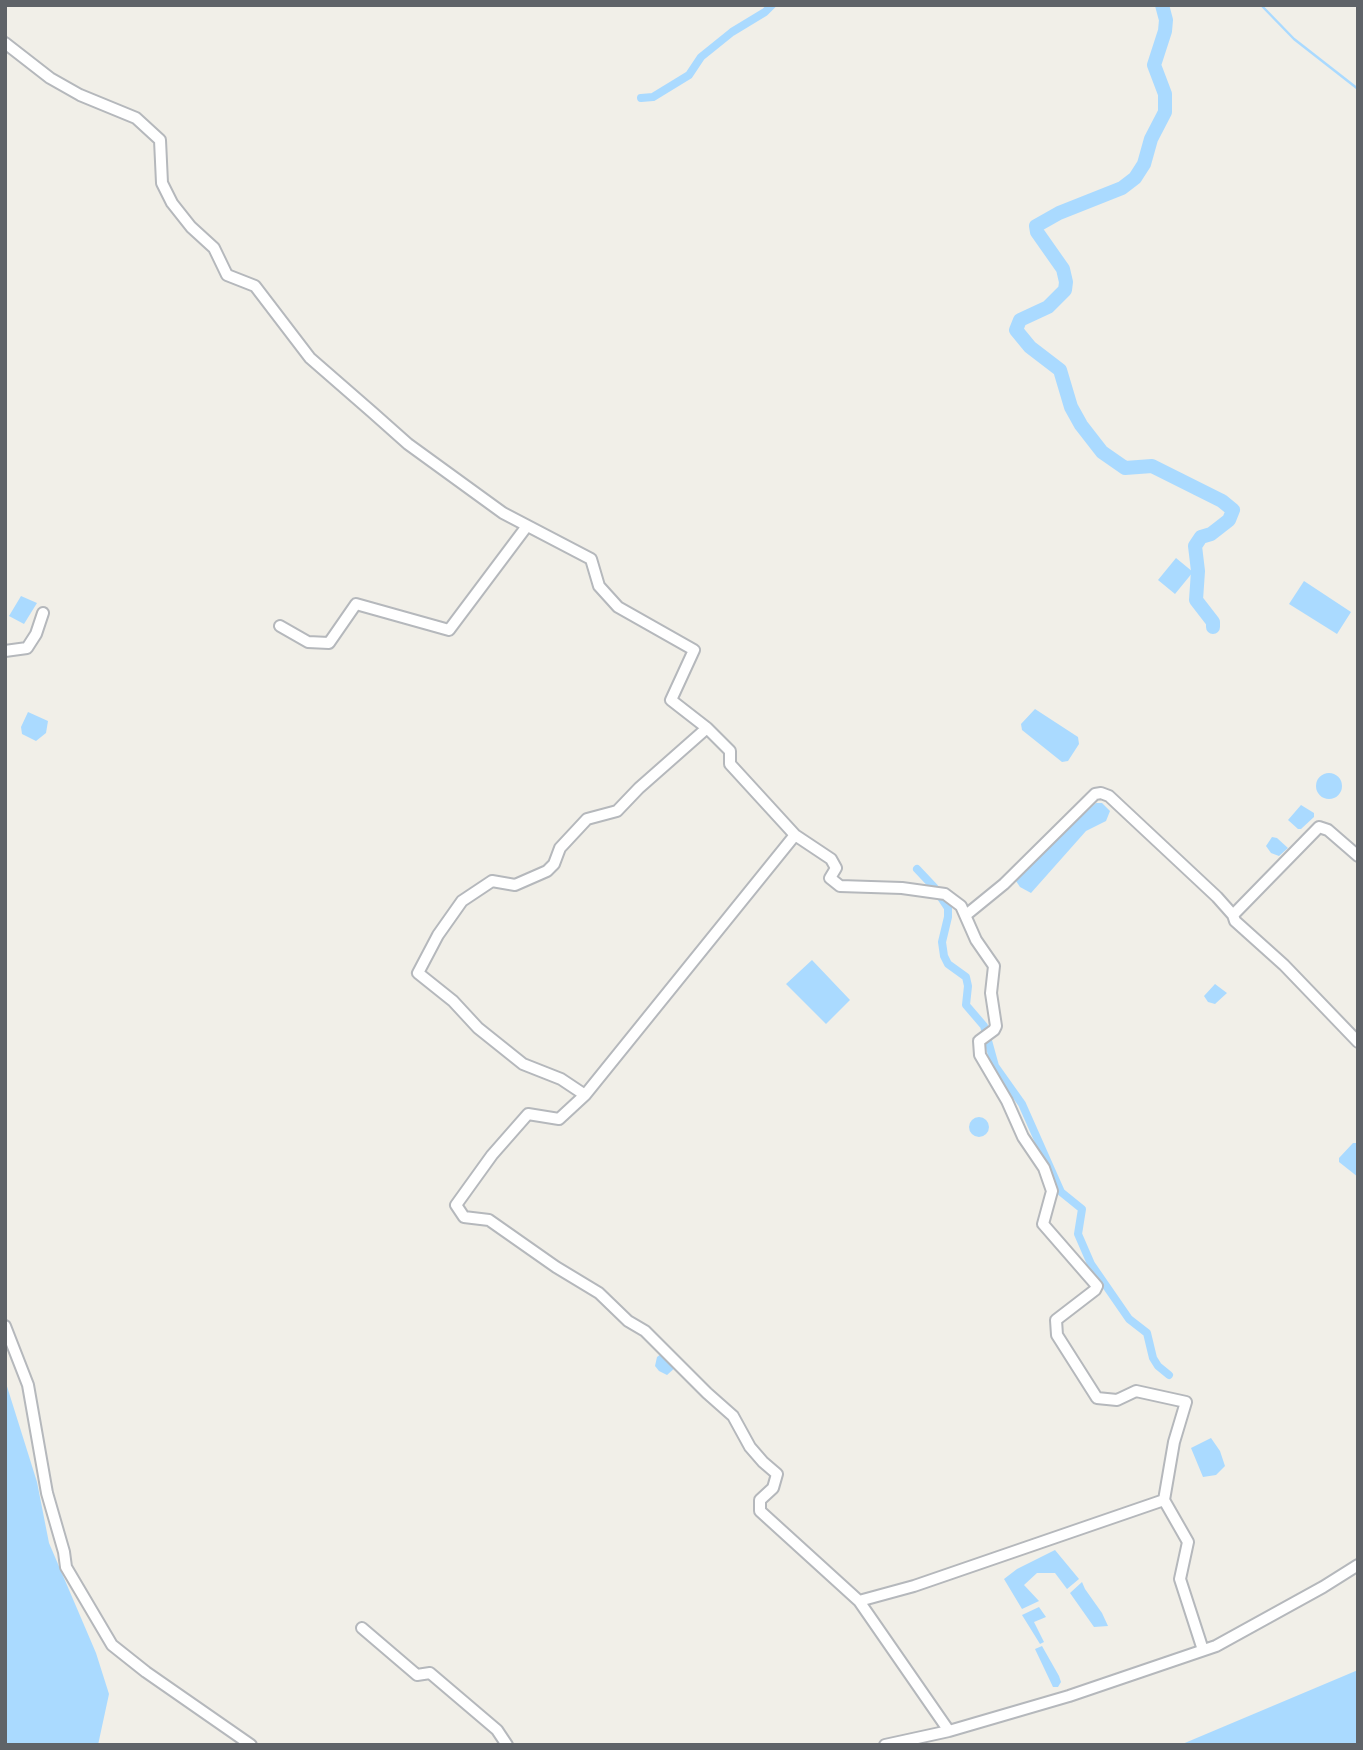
<!DOCTYPE html>
<html>
<head>
<meta charset="utf-8">
<style>
	body { margin:0 }
	#map { position:relative; width:1363px; height:1750px; overflow:hidden; background:#f1efe8; font-family:"Fira Sans",sans-serif }
	canvas { display:block }
	.frame { position:absolute; inset:0; border:7px solid #5f6368; pointer-events:none }
</style>
</head>
<body>
<div id="map">
<canvas width="1363" height="1750"></canvas>
<div class="frame"></div>
</div>
<script>
const context = document.querySelector('canvas').getContext('2d');
context.lineJoin = 'round';
function fillPath(path, color) {
  context.fillStyle = color;
  context.fill(path, 'evenodd');
}
function shape(rows) {
  const path = new Path2D();
  for (const r of rows) {
    if (r.length === 3) {
      path.moveTo(r[0] + r[2], r[1]);
      path.arc(r[0], r[1], r[2], 0, 2 * Math.PI);
      continue;
    }
    path.moveTo(r[0], r[1]);
    for (let i = 2; i < r.length; i += 2) path.lineTo(r[i], r[i + 1]);
  }
  return path;
}
function strokePath(path, color, width, dash) {
  context.strokeStyle = color;
  context.lineWidth = width;
  context.lineCap = dash ? 'butt' : 'round';
  context.setLineDash(dash || []);
  context.stroke(path);
}
const water = shape([
	[1176,558,1193,572,1175,594,1158,580],
	[1304,581,1351,612,1337,634,1289,604],
	[21,596,37,603,24,624,9,616],
	[1035,709,1078,737,1079,744,1068,761,1062,762,1022,730,1021,724],
	[28,712,48,721,46,733,36,741,22,734,21,727],
	[1329,786,13],
	[1096,803,1102,803,1110,811,1106,821,1086,831,1031,893,1020,887,1016,881,1020,873],
	[1301,805,1314,813,1314,817,1301,829,1298,829,1288,820],
	[1272,837,1277,838,1288,848,1279,856,1271,853,1266,846],
	[812,960,850,1000,826,1024,786,984],
	[1215,984,1227,993,1215,1004,1208,1002,1204,996],
	[979,1127,10],
	[1353,1143,1358,1143,1358,1177,1339,1162,1339,1158],
	[661,1354,665,1354,677,1366,667,1375,659,1371,655,1366,657,1357],
	[5,1380,37,1482,49,1543,96,1653,109,1694,98,1745,5,1745],
	[1211,1438,1220,1451,1225,1466,1216,1475,1203,1477,1191,1448],
	[1055,1550,1079,1579,1067,1589,1055,1573,1037,1573,1024,1585,1039,1601,1022,1609,1004,1579,1017,1569],
	[1082,1582,1085,1589,1102,1613,1108,1626,1094,1627,1070,1593],
	[1039,1607,1046,1617,1034,1622,1044,1642,1040,1644,1022,1615],
	[1042,1646,1059,1676,1061,1682,1058,1687,1053,1687,1035,1649],
	[1358,1670,1358,1745,1180,1745]
]);
const stream = shape([
	[1261,5,1294,39,1358,89]
]);
const canal = shape([
	[641,98,653,97,689,75,701,57,732,32,765,12,772,5],
	[917,869,934,887,948,908,948,917,942,942,944,956,948,964,966,977,968,986,966,1005,984,1026,995,1066,1022,1104,1061,1192,1082,1209,1078,1234,1091,1264,1129,1319,1147,1333,1153,1358,1158,1366,1169,1375]
]);
const river = shape([
	[1162,5,1166,20,1165,31,1154,65,1165,94,1165,112,1151,139,1144,164,1135,178,1122,188,1059,213,1036,226,1037,232,1063,269,1066,282,1065,290,1048,307,1020,320,1016,330,1030,347,1060,370,1071,407,1081,425,1102,452,1125,468,1152,466,1222,501,1233,510,1229,520,1211,534,1201,537,1195,546,1198,571,1196,600,1213,622,1213,627]
]);
const minor = shape([
	[5,43,50,78,80,95,136,118,160,140,162,183,172,203,191,227,214,248,227,275,255,286,310,358,372,412,408,444,503,513,591,559,599,586,618,607,694,650,671,700,707,728],
	[280,626,308,642,329,643,356,604,449,630,527,526],
	[5,651,27,648,36,634,43,613],
	[795,835,585,1095,559,1119,528,1114,492,1155,456,1205,464,1217,489,1220,556,1267,599,1293,628,1321,645,1331,707,1393,733,1416,750,1447,763,1462,777,1474,773,1488,760,1500,760,1511,859,1601,949,1731],
	[1358,856,1328,830,1319,827,1233,915,1235,921,1284,965,1358,1042],
	[966,915,1004,884,1095,794,1101,793,1109,796,1217,897,1233,915],
	[585,1095,561,1079,523,1064,478,1028,453,1001,418,973,438,935,462,901,492,881,515,885,547,871,554,864,560,848,587,819,617,811,639,788,707,728,730,751,730,764,795,835,831,859,836,868,830,878,840,886,902,888,945,894,961,906,976,940,994,966,991,993,996,1026,994,1030,979,1041,980,1055,1007,1101,1023,1137,1044,1168,1052,1191,1043,1224,1097,1286,1095,1290,1056,1320,1057,1335,1097,1398,1117,1400,1136,1391,1186,1402,1174,1442,1164,1500,1188,1542,1180,1579,1203,1650],
	[5,1326,28,1385,47,1493,64,1552,66,1567,112,1645,146,1672,251,1745],
	[859,1601,914,1586,1164,1500],
	[362,1628,417,1675,430,1673,497,1730,507,1745],
	[885,1745,949,1731,1069,1696,1216,1646,1323,1587,1358,1565]
]);
fillPath(water, '#aadaff');
strokePath(stream, '#aadaff', 2.5);
strokePath(canal, '#aadaff', 8);
strokePath(river, '#aadaff', 14);
strokePath(minor, '#b5b8bc', 14);
strokePath(minor, '#fff', 10);
</script>
</body>
</html>
